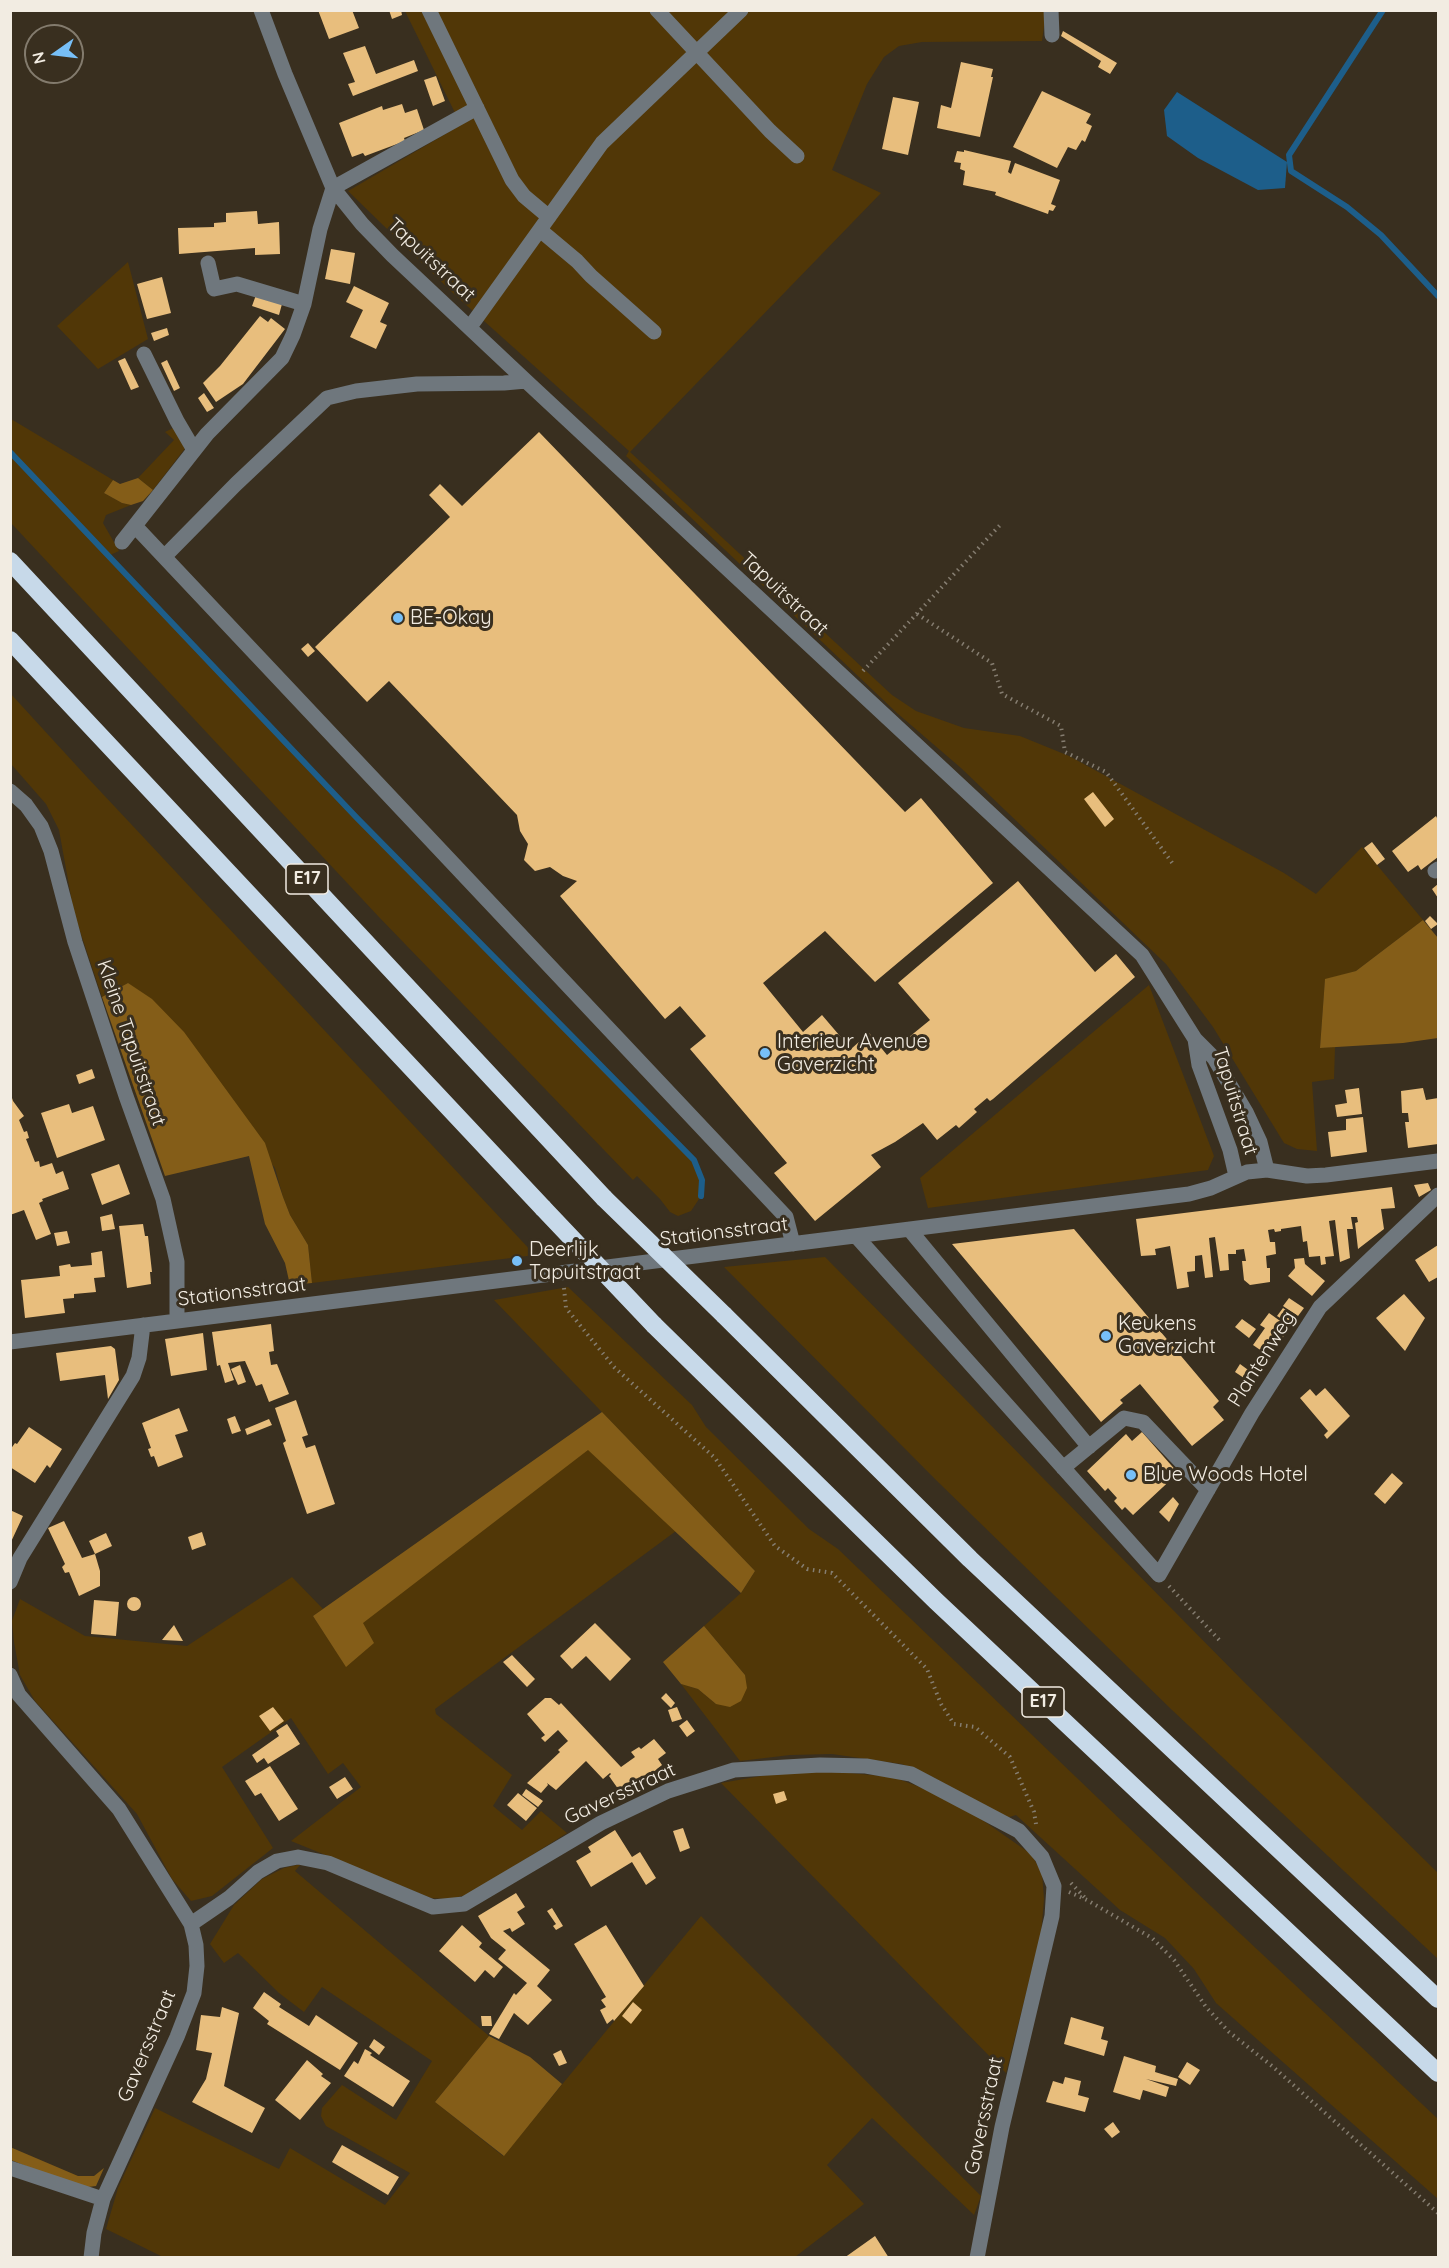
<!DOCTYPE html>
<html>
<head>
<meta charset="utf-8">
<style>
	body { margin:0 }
	#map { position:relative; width:1449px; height:2268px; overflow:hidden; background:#392f1f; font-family:Quicksand,sans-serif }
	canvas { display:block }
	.frame { position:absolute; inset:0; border:12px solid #f2ece2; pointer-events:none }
	.north { position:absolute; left:24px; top:24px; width:60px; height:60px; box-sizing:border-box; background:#392f1f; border:2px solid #837b6d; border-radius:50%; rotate:256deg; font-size:16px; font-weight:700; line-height:24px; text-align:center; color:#f2ece2 }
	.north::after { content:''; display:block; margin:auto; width:21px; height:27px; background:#77bff7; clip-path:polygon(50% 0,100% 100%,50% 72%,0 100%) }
</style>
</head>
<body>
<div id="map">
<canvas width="1449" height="2268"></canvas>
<div class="frame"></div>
<div class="north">N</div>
</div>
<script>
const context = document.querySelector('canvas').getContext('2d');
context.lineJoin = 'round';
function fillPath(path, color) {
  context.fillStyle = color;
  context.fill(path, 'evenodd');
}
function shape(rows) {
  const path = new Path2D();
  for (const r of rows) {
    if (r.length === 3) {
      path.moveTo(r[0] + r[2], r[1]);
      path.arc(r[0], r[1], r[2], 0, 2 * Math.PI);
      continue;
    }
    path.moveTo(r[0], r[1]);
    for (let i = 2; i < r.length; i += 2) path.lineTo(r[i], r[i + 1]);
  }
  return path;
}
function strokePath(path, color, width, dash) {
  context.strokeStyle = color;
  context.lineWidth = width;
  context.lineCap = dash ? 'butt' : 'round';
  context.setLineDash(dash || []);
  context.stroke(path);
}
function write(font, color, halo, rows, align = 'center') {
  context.font = font + ' Quicksand,sans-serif';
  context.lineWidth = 6;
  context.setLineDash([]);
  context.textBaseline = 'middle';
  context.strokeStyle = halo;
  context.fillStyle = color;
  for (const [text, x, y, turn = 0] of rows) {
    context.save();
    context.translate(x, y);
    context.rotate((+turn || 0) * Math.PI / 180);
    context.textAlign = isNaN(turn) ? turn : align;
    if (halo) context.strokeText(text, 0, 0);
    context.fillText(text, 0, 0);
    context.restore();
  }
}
const green = shape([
	[405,11,1046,11,1042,41,922,42,899,46,884,57,867,84,832,170,881,193,630,452,892,695,916,711,964,728,1020,736,1069,756,1284,873,1316,894,1362,847,1423,920,1356,971,1325,980,1320,1048,1335,1047,1334,1079,1312,1082,1317,1151,1297,1149,1284,1143,1213,1027,1166,964,961,768,897,713,626,456,629,451,455,295,348,191,461,125],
	[128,262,148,339,98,369,57,326],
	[11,419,113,480,104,493,122,503,131,505,106,515,103,523,119,551,108,556,357,818,694,1160,702,1180,701,1196,691,1211,678,1216,670,1212,660,1199,637,1176,633,1180,378,916,11,523],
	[173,428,186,447,153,490,138,478,174,440,165,432],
	[10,693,86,776,535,1255,312,1283,308,1245,290,1215,283,1197,275,1168,128,983,102,997,74,913,59,830,46,804,11,764],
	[1149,985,1214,1156,1208,1170,928,1208,920,1178],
	[825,1257,1246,1684,1438,1873,1438,1959,1172,1710,936,1480,724,1267],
	[568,1287,692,1405,706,1427,809,1529,838,1549,1197,1893,1438,2119,1438,2199,1216,2003,1194,1969,1165,1938,1120,1910,1016,1815,1006,1818,931,1776,902,1764,832,1754,790,1755,740,1761,681,1684,698,1689,716,1704,745,1675,704,1626,741,1593,755,1571,494,1300],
	[588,1449,676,1531,435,1709,436,1714,512,1775,493,1806,522,1830,541,1811,567,1833,470,1894,450,1899,431,1898,291,1841,361,1787,343,1763,328,1774,291,1718,222,1767,273,1848,212,1896,191,1901,172,1879,137,1814,35,1701,20,1675,14,1642,12,1621,20,1599,85,1636,187,1646,292,1577,323,1609,313,1616,346,1666,362,1623],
	[827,1771,893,1777,925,1789,978,1817,1031,1854,1042,1873,1044,1899,1041,1934,1006,2073,721,1783,784,1772],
	[301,1864,295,1871,489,2036,435,2102,503,2156,701,1916,981,2196,974,2215,872,2118,827,2165,864,2204,795,2257,165,2258,106,2229,118,2188,155,2108,279,2169,290,2148,385,2205,410,2173,326,2126,321,2116,322,2108,342,2085,396,2120,432,2061,322,1987,304,2012,279,1993,238,1953,224,1963,210,1944,234,1905,262,1879,284,1868]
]);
const forest = shape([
	[138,478,153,490,143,501,131,505,122,503,104,493,113,480,120,484],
	[1423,920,1438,938,1438,1038,1403,1043,1320,1048,1325,979,1356,971],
	[128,983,152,999,184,1032,265,1143,283,1197,290,1215,308,1245,312,1283,290,1285,285,1263,265,1224,249,1156,165,1176,102,997],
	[602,1412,755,1571,741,1593,588,1450,363,1623,374,1643,346,1667,313,1616],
	[704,1626,745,1675,747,1688,741,1701,730,1707,716,1704,698,1689,681,1684,663,1662],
	[489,2036,530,2057,562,2084,504,2156,435,2102],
	[10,2147,78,2176,94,2176,104,2168,96,2186,80,2188,11,2160]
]);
const water = shape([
	[1177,92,1287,162,1285,188,1258,190,1198,158,1167,136,1164,110]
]);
const stream = shape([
	[1383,10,1289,155,1291,171,1347,207,1381,235,1438,296],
	[10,452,357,818,694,1160,702,1180,701,1196]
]);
const building = shape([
	[318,10,352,10,359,28,329,39],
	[389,10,401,10,402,15,392,19],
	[1063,31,1117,63,1110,74,1098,67,1101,61,1061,36],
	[365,46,376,74,414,60,418,71,353,96,348,84,355,82,343,53],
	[961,62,993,69,991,77,993,77,980,137,937,128,941,105,951,108],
	[436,76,445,101,433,106,424,80],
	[1042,91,1091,114,1086,123,1092,126,1085,142,1082,140,1076,150,1068,147,1057,168,1013,147],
	[893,97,919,102,908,155,882,149],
	[402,104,405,113,417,109,424,130,404,138,405,141,365,156,363,153,352,157,339,123,382,106,383,110],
	[964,150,1011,161,1008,172,1011,174,1015,163,1060,180,1051,204,1056,206,1053,211,1049,210,1048,214,995,195,996,192,963,185,965,171,960,169,961,163,954,162,957,151,964,152],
	[257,211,258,224,279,222,280,254,255,255,255,248,179,254,178,228,214,227,214,223,226,222,226,213],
	[331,249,355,253,350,284,325,279],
	[162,277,171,313,147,319,137,284],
	[354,286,389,303,380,322,387,325,376,349,350,337,363,310,346,302],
	[256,295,282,304,279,315,252,306],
	[260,316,268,322,271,318,285,329,243,384,216,402,203,383,220,366],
	[167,328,169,335,154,341,151,333],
	[125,358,139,387,131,390,118,361],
	[167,360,180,388,174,391,161,363],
	[204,393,214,408,207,412,198,398],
	[539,432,905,812,921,798,993,883,875,982,825,931,763,983,803,1032,822,1015,851,1049,869,1033,887,1055,930,1020,898,983,1018,881,1095,972,1116,954,1135,977,993,1099,990,1101,987,1098,974,1109,977,1112,959,1128,956,1125,937,1140,923,1123,895,1142,871,1155,881,1167,815,1221,774,1173,787,1163,690,1049,706,1036,680,1006,665,1019,560,896,577,881,563,876,550,867,535,871,524,860,528,844,520,831,517,815,389,681,367,702,315,647,450,517,429,495,440,484,462,506],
	[308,643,315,651,308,657,301,649],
	[1093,792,1114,819,1105,827,1084,799],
	[1436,816,1438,820,1438,857,1421,870,1418,865,1408,872,1392,851],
	[1372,842,1385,859,1377,865,1364,848],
	[1438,884,1438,898,1432,889],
	[1430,916,1438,924,1431,929,1425,921],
	[92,1069,95,1078,79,1084,76,1075],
	[1359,1088,1362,1114,1337,1117,1335,1105,1347,1103,1345,1090],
	[1423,1088,1426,1100,1438,1098,1438,1144,1408,1148,1405,1122,1409,1122,1408,1113,1402,1113,1401,1091],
	[10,1092,13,1101,24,1116,19,1120,24,1132,27,1131,29,1138,26,1139,35,1162,39,1161,40,1167,52,1163,56,1174,63,1171,69,1189,42,1199,43,1201,39,1203,51,1234,36,1240,24,1210,10,1215],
	[69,1104,72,1113,93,1106,105,1140,57,1158,41,1113],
	[1363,1117,1367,1152,1331,1157,1328,1132,1346,1130,1346,1119],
	[119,1164,130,1194,102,1205,91,1174],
	[1428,1183,1431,1190,1419,1197,1414,1185],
	[1392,1187,1395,1208,1381,1209,1384,1229,1358,1249,1355,1223,1358,1222,1357,1217,1351,1217,1353,1229,1347,1229,1350,1258,1340,1262,1335,1220,1329,1221,1334,1256,1325,1257,1326,1264,1321,1265,1320,1256,1309,1257,1307,1241,1303,1242,1301,1226,1281,1229,1281,1231,1275,1232,1274,1229,1268,1230,1270,1242,1275,1242,1276,1254,1266,1256,1267,1268,1270,1268,1270,1282,1250,1285,1244,1280,1242,1261,1246,1261,1244,1249,1236,1250,1236,1254,1228,1254,1229,1270,1220,1271,1215,1237,1209,1238,1213,1277,1205,1278,1202,1255,1195,1256,1195,1271,1187,1272,1189,1287,1177,1289,1170,1246,1155,1249,1156,1255,1141,1256,1136,1219],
	[112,1214,115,1229,102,1231,100,1217],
	[143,1224,145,1236,148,1236,152,1272,150,1272,151,1284,127,1288,119,1226],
	[1074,1229,1219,1401,1213,1407,1224,1420,1192,1446,1140,1384,1120,1400,1123,1403,1101,1422,952,1244],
	[67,1231,70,1243,57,1246,54,1233],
	[1438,1245,1438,1277,1429,1282,1415,1260],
	[102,1251,105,1277,94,1278,96,1292,74,1294,74,1298,63,1299,65,1313,25,1318,21,1280,60,1276,59,1266,70,1264,71,1267,92,1265,91,1253],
	[1304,1258,1305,1264,1325,1281,1312,1296,1288,1276,1295,1268,1294,1259],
	[1404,1294,1425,1318,1405,1351,1376,1318],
	[1289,1298,1304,1308,1298,1316,1283,1306],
	[1283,1308,1297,1318,1292,1325,1277,1316],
	[1269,1313,1290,1328,1269,1356,1253,1345,1265,1328,1260,1325],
	[1242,1319,1256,1329,1249,1338,1235,1327],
	[271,1324,274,1351,269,1352,271,1365,277,1364,289,1394,269,1402,262,1384,256,1386,245,1361,228,1363,234,1380,225,1383,220,1365,217,1366,212,1332],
	[203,1333,207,1370,171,1376,165,1339],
	[111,1346,115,1349,119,1380,108,1399,105,1375,60,1381,56,1353],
	[1240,1364,1255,1375,1250,1382,1235,1372],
	[240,1365,246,1382,238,1385,231,1369],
	[1325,1388,1350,1416,1327,1439,1324,1435,1328,1431,1300,1398,1310,1389,1316,1396],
	[296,1400,308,1435,302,1437,306,1448,315,1445,335,1504,307,1514,283,1443,286,1441,275,1408],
	[179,1408,188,1431,175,1435,183,1457,158,1467,154,1456,151,1457,148,1449,151,1448,142,1423],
	[235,1416,241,1431,232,1434,227,1419],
	[269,1419,272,1425,247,1435,245,1429],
	[29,1427,62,1449,50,1468,47,1465,35,1483,10,1467,10,1450,15,1443,17,1444],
	[1142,1432,1178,1473,1133,1515,1125,1507,1122,1510,1114,1501,1117,1498,1108,1488,1105,1491,1087,1471,1126,1434,1132,1441],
	[1392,1473,1403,1483,1385,1504,1374,1494],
	[1173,1497,1179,1504,1169,1522,1159,1512],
	[10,1510,23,1516,10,1544],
	[64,1521,82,1558,95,1554,100,1571,100,1586,79,1596,69,1572,65,1573,62,1567,65,1564,48,1528],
	[202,1532,206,1545,192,1550,188,1537],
	[106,1533,112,1546,95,1554,89,1541],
	[134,1604,7],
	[94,1600,119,1602,116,1636,91,1634],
	[595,1623,631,1659,610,1681,586,1656,572,1669,560,1656],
	[174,1625,183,1641,162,1640],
	[512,1655,535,1679,527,1687,503,1662],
	[666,1693,675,1703,671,1708,661,1698],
	[545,1698,551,1698,559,1705,561,1703,621,1767,635,1757,631,1752,639,1747,641,1749,654,1739,666,1753,658,1759,662,1765,651,1774,650,1772,621,1793,609,1776,611,1774,610,1773,603,1779,586,1761,556,1790,547,1783,548,1785,541,1793,527,1783,560,1752,558,1750,568,1741,558,1730,545,1742,541,1738,545,1735,527,1714],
	[273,1707,284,1721,270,1731,259,1716],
	[677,1707,682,1719,672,1722,668,1710],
	[687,1720,695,1731,687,1737,679,1726],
	[287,1724,300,1744,268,1764,264,1758,257,1763,252,1755,279,1736,276,1731],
	[270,1766,298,1809,279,1821,261,1793,255,1796,245,1781],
	[345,1777,353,1789,337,1799,329,1787],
	[526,1789,543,1801,538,1807,522,1795],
	[784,1791,787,1800,776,1804,773,1794],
	[518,1793,537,1808,526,1821,507,1805],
	[683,1828,690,1848,680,1852,673,1831],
	[615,1830,632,1857,640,1852,656,1878,646,1885,632,1862,591,1887,576,1861,591,1852,588,1847],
	[516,1893,525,1907,517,1912,525,1924,512,1932,510,1928,503,1931,550,1970,537,1986,552,2000,528,2025,514,2013,499,2039,489,2034,514,1993,516,1995,527,1983,498,1959,506,1950,491,1938,478,1916],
	[552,1908,563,1926,556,1930,553,1926,556,1924,547,1911],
	[462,1925,482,1943,479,1947,503,1967,494,1978,485,1970,475,1982,439,1951],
	[606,1925,644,1986,614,2021,613,2019,607,2024,600,2010,606,2007,601,2000,606,1997,574,1944],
	[264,1992,281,2004,279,2007,309,2026,316,2015,358,2043,340,2070,267,2024,269,2021,253,2008],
	[633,2002,642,2010,631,2024,622,2016],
	[222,2007,239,2013,224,2086,265,2108,252,2133,192,2102,206,2079,212,2053,196,2050,201,2015,220,2017],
	[481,2016,491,2016,492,2026,482,2026],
	[1071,2017,1104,2027,1101,2039,1108,2041,1104,2056,1064,2044],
	[374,2039,385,2047,379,2055,369,2047],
	[365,2049,372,2053,370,2055,410,2081,393,2107,344,2076,354,2061,358,2064],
	[561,2050,567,2063,559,2066,553,2054],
	[1124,2056,1156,2066,1155,2072,1178,2079,1176,2086,1146,2079,1169,2087,1166,2097,1143,2090,1140,2100,1113,2092],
	[307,2060,323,2074,321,2076,331,2083,300,2120,275,2100],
	[1187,2062,1200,2070,1190,2085,1178,2077],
	[1065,2077,1081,2081,1078,2095,1089,2098,1085,2112,1046,2102,1053,2081,1063,2084],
	[1113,2122,1120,2132,1112,2138,1104,2129],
	[342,2145,399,2177,388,2195,332,2162],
	[875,2236,889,2258,844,2258]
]);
const path = shape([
	[917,614,992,663,1002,694,1061,726,1065,752,1106,772,1173,864],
	[863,671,1002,523],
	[564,1288,566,1308,614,1367,715,1458,775,1546,807,1569,832,1573,927,1669,941,1704,954,1724,975,1727,1010,1757,1034,1812,1036,1824],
	[1169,1586,1222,1643],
	[1071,1883,1087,1900],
	[1069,1892,1087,1900,1152,1938,1174,1960,1206,2007,1229,2032,1272,2066,1438,2213]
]);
const minor = shape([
	[261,10,285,74,333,188,362,224,392,255,526,381,1142,955,1195,1039,1214,1058,1246,1112,1260,1142,1267,1170],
	[429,10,512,180,524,196,549,217],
	[657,10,770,131,797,156],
	[1051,10,1052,35],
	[540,230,577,261,591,276,654,332],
	[208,263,214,289,237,284,304,304],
	[470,327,602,143,741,10],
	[144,354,177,421,194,450],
	[135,526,786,1217,793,1244],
	[122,542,207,434,282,358,293,335,304,304,320,229,333,188,477,108],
	[164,557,236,484,327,398,356,391,417,384,504,383,526,381],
	[10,791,26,805,41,826,51,851,75,942,126,1096,163,1199,177,1262,177,1321],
	[1435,871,1438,869],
	[1195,1039,1199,1065,1230,1150,1236,1176],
	[909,1229,1089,1447],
	[856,1236,1159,1575,1252,1413,1320,1307,1438,1195],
	[10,1342,1189,1194,1211,1188,1247,1172,1267,1170,1307,1176,1326,1175,1438,1161],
	[1063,1468,1124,1418,1143,1422,1208,1490],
	[10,1582,20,1558,133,1376,139,1358,143,1325],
	[10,1675,19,1695,119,1809,191,1924,196,1945,197,1966,194,1993,177,2037,103,2199,94,2233,91,2258],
	[191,1924,229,1898,258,1872,277,1861,298,1857,328,1863,433,1907,464,1904,601,1823,668,1791,734,1770,820,1765,866,1766,911,1774,1019,1831,1042,1857,1054,1886,1052,1916,1002,2127,977,2258],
	[10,2168,103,2199]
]);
const highway = shape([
	[10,561,604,1198],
	[10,640,543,1208],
	[724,1315,970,1559,1438,1999],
	[654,1325,936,1601,1438,2073]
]);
const highwayBridge = shape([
	[604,1198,724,1315],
	[543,1208,654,1325]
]);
const markers = [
	[398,618,6,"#77bff7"],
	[765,1053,6,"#77bff7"],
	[517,1261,6,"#77bff7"],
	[1106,1336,6,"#77bff7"],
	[1131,1475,6,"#77bff7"]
];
const shields = [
	[307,879,42],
	[1043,1702,42]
];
const shieldNames = [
	["E17",307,879],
	["E17",1043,1702]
];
const streetNames = [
	["Tapuitstraat",431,260,43],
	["Tapuitstraat",784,594,43],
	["Kleine Tapuitstraat",131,1043,71],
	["Tapuitstraat",1235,1101,73],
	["Stationsstraat",724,1232,-7],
	["Stationsstraat",242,1292,-7],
	["Plantenweg",1262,1359,-58],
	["Gaversstraat",620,1794,-25],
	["Gaversstraat",147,2046,-67],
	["Gaversstraat",984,2116,-78]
];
const poiNames = [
	["BE-Okay",410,618],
	["Interieur Avenue",777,1042],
	["Gaverzicht",777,1065],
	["Deerlijk",529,1250],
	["Tapuitstraat",529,1273],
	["Keukens",1118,1324],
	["Gaverzicht",1118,1347],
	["Blue Woods Hotel",1143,1475]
];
fillPath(green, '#513707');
fillPath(forest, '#845d18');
fillPath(water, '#1d5e8a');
strokePath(stream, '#1d5e8a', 6);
fillPath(building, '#e8be7d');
strokePath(path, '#857d70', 4, [1.5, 4.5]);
strokePath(minor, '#6f777d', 15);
strokePath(highway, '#c7d9e9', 18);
strokePath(highwayBridge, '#c7d9e9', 18);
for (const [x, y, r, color] of markers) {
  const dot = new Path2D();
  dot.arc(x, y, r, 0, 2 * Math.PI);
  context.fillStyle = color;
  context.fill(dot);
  strokePath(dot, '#392f1f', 2);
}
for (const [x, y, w] of shields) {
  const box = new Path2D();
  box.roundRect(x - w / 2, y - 15, w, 30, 4.5);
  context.fillStyle = '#392f1f';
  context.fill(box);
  strokePath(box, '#f2ece2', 1.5);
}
write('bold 18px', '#f2ece2', null, shieldNames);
write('20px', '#f2ece2', '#392f1f', streetNames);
write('20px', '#f2ece2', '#392f1f', poiNames, 'left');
</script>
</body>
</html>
